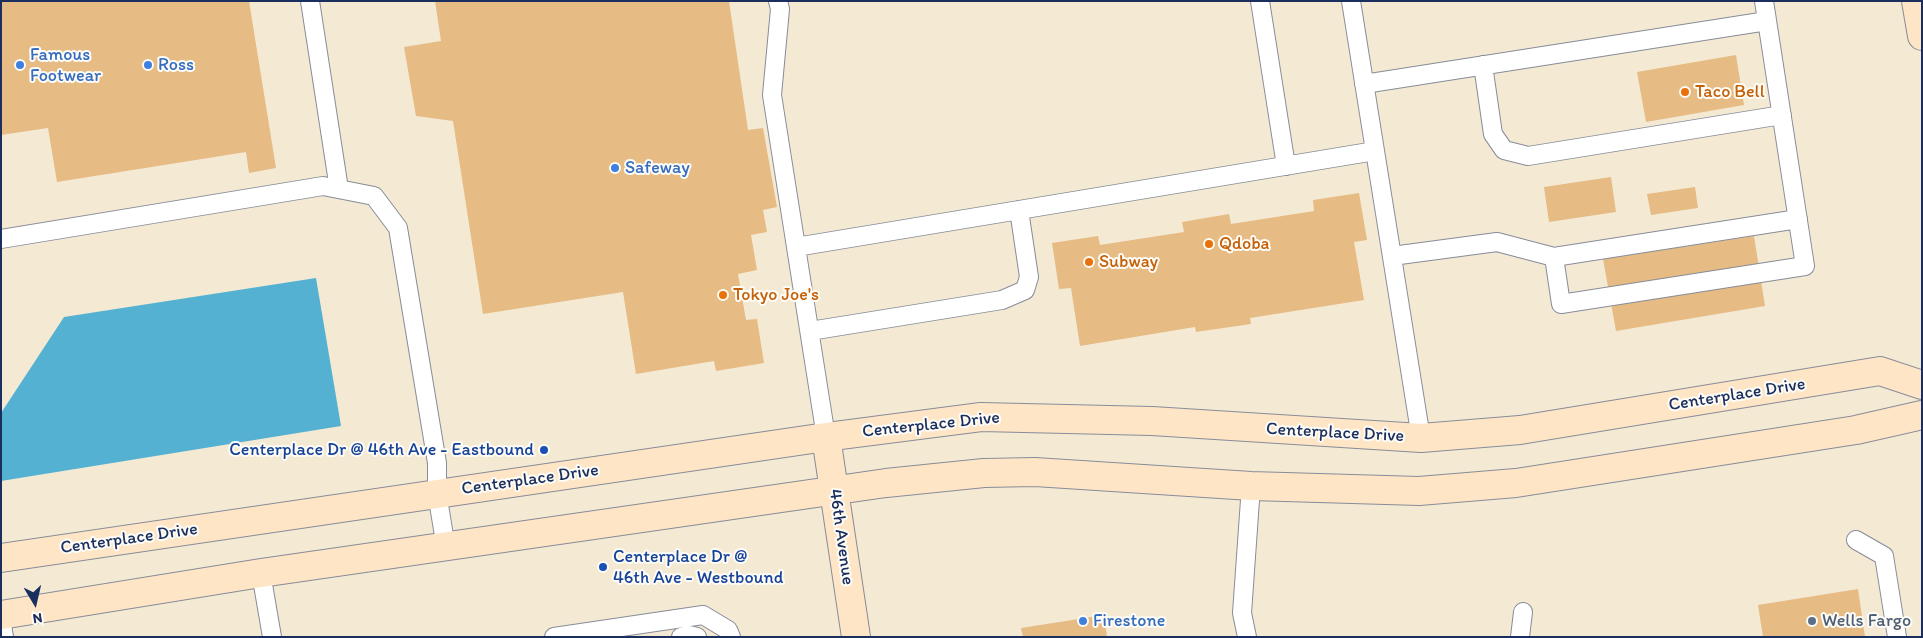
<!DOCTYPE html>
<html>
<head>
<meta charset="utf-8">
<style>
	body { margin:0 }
	#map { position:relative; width:1923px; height:638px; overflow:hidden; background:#f4ead4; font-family:Itim,sans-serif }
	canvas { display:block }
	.frame { position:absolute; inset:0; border:2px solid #1b2f5e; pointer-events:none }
	.north { position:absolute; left:10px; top:578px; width:50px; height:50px; -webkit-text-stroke:4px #fdfcf7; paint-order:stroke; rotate:171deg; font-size:14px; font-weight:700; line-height:20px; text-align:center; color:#1b2f5e }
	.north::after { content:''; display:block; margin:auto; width:18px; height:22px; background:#1b2f5e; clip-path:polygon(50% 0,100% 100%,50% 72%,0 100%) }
</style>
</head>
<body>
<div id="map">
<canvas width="1923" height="638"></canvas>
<div class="frame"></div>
<div class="north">N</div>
</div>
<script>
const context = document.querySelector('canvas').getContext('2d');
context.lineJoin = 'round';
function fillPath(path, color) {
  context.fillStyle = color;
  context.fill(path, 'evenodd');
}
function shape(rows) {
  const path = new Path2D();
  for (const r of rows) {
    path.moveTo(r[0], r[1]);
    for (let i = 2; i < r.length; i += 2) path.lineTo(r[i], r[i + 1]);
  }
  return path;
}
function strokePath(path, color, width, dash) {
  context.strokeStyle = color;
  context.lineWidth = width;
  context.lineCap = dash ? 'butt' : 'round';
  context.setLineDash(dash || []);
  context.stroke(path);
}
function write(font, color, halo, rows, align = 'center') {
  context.font = font + ' Itim,sans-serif';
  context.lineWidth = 4;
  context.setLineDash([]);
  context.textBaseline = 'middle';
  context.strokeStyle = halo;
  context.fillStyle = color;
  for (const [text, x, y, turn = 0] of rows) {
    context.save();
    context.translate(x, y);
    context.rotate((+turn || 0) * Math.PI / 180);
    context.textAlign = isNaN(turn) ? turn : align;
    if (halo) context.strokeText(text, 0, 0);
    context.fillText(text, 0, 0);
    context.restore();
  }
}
const water = shape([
	[316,278,341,426,1,481,1,413,64,317]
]);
const building = shape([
	[1,1,249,1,276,168,249,173,246,152,57,182,48,128,1,135],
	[435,1,729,1,748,130,763,128,777,207,763,210,767,232,751,235,757,270,738,274,746,320,757,319,764,363,716,371,714,361,636,374,623,292,483,314,453,121,416,116,404,47,441,41],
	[1736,55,1744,105,1646,122,1637,72],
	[1611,177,1616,212,1549,222,1544,187],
	[1695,187,1698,208,1651,215,1647,194],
	[1359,193,1367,240,1354,242,1364,300,1250,318,1251,324,1196,332,1195,327,1080,346,1071,288,1059,289,1052,243,1098,236,1100,245,1184,232,1182,222,1229,214,1231,224,1314,211,1313,200],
	[1754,236,1765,306,1616,331,1603,259],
	[1858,589,1865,637,1763,637,1758,605],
	[1104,615,1107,637,1023,637,1021,628]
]);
const lane = shape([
	[310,1,339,189],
	[778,1,780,9,772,95,826,437],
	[1260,1,1286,166],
	[1351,1,1421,438],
	[1483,65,1493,134,1504,150,1528,156,1782,115],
	[1364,84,1767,21],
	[1,239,323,186,374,196,398,228,437,463,437,493,446,548],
	[796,247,1375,151],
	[1392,256,1497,242,1554,257,1798,219],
	[1554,257,1561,304,1805,266,1764,1],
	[810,331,1002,300,1025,290,1029,277,1019,210],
	[1856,540,1884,556,1897,637],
	[261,573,272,637],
	[1,619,4,637],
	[554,637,703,615,728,630,731,637],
	[681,637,689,635,697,637],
	[1247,637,1242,613,1251,486],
	[1520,637,1523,612]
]);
const secondary = shape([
	[1916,1,1922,36],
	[826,437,856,637],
	[1,558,826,437,981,417,1152,421,1421,438,1520,430,1880,371,1922,385],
	[1,615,261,573,886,483,984,473,1035,472,1251,486,1419,491,1516,483,1856,430,1922,415]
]);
const markers = [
	[20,65,5,"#3f7fe0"],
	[148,65,5,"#3f7fe0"],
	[1685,92,5,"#e8710a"],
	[615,168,5,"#3f7fe0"],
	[1209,244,5,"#e8710a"],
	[1089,262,5,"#e8710a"],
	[723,295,5,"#e8710a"],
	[544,450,5,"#1a4fb4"],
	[603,567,5,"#1a4fb4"],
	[1083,621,5,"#3f7fe0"],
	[1812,621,5,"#5c6f8a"]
];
const shopNames = [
	["Famous",30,55],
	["Footwear",30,76],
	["Ross",158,65],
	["Safeway",625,168],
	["Firestone",1093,621]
];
const foodNames = [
	["Taco Bell",1695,92],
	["Qdoba",1219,244],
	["Subway",1099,262],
	["Tokyo Joe's",733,295]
];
const streetNames = [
	["Centerplace Drive",1737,395,-9],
	["Centerplace Drive",931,425,-6],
	["Centerplace Drive",1335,433,3],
	["Centerplace Drive",530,480,-8],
	["46th Avenue",841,537,82],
	["Centerplace Drive",129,539,-8]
];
const transitNames = [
	["Centerplace Dr @ 46th Ave - Eastbound",534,450],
	["Centerplace Dr @",613,557,"left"],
	["46th Ave - Westbound",613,578,"left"]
];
const serviceNames = [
	["Wells Fargo",1822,621]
];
fillPath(water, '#54b1d2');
fillPath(building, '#e6bb84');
strokePath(lane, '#888c99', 20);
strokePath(secondary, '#888c99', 30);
strokePath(lane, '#fff', 18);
strokePath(secondary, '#fde5c5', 28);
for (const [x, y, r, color] of markers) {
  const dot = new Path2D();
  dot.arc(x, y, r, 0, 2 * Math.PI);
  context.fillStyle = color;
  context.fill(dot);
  strokePath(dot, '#fdfcf7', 2);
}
write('18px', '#366cbe', '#fdfcf7', shopNames, 'left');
write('18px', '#c56008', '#fdfcf7', foodNames, 'left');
write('18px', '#1b2f5e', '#fdfcf7', streetNames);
write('18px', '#164399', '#fdfcf7', transitNames, 'right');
write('18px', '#4e5e75', '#fdfcf7', serviceNames, 'left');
</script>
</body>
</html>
